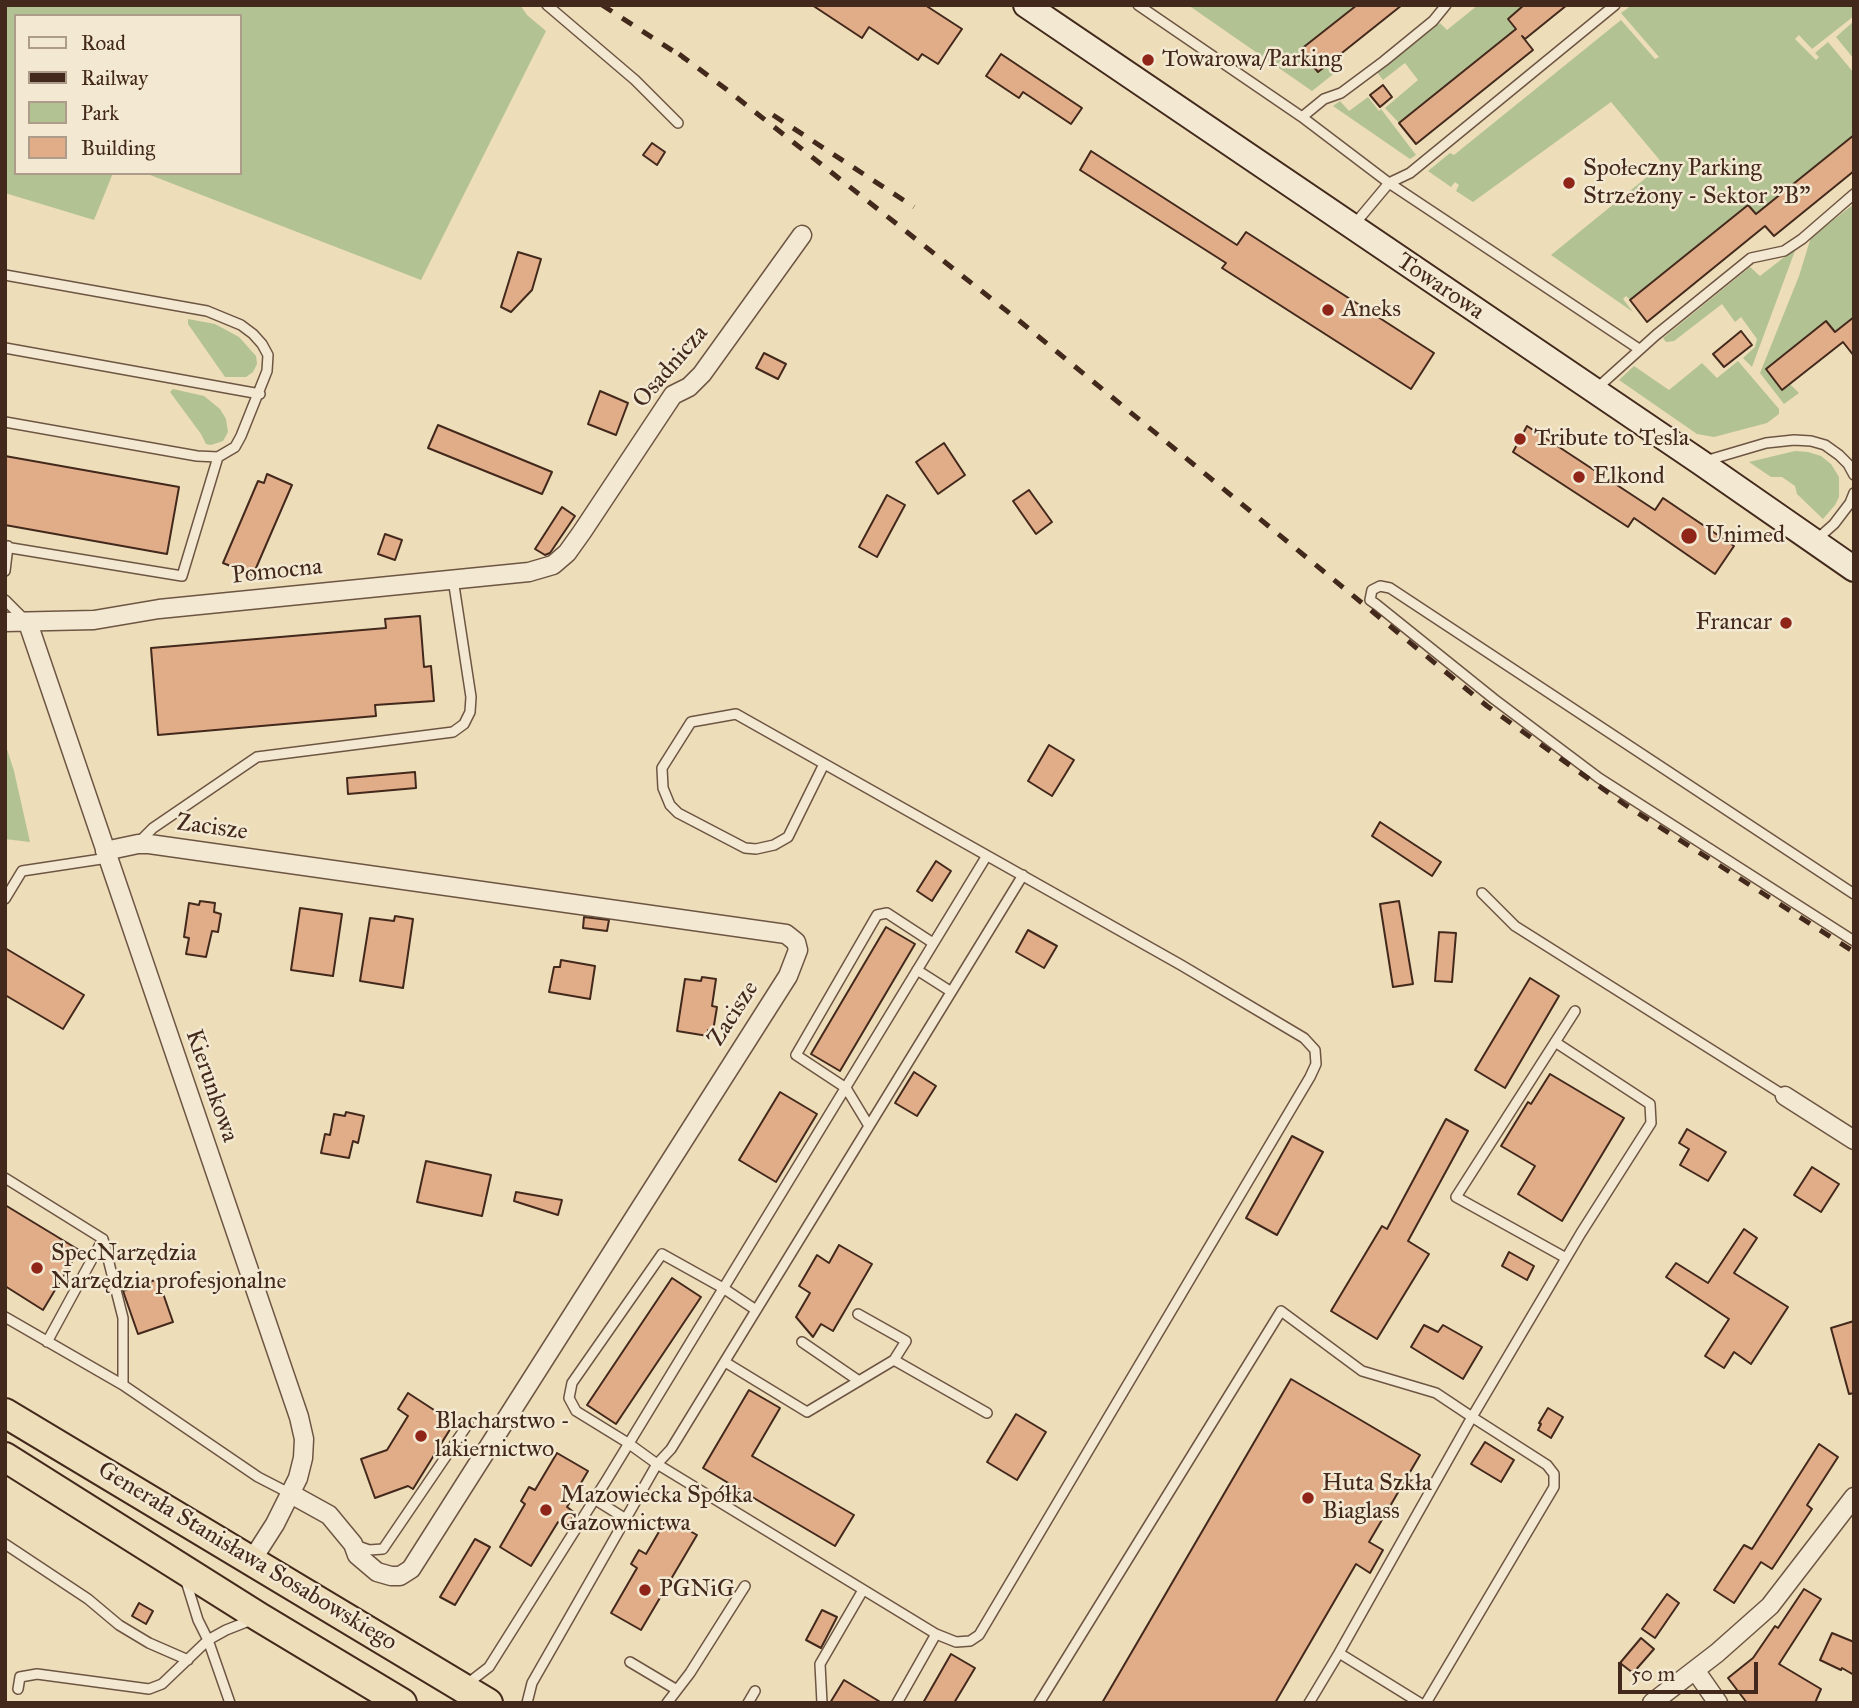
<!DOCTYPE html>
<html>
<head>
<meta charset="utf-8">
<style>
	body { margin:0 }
	#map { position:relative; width:1859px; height:1708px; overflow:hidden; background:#edddb9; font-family:"IM FELL Great Primer",serif }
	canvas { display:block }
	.frame { position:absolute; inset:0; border:7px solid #43281c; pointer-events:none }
	.legend { position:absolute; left:14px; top:14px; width:228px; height:161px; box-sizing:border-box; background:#f3e9d2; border:2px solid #ad9c89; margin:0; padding:9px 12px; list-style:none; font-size:21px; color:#43281c }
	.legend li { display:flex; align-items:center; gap:14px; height:35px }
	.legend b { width:35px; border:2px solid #ad9c89 }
	.scale { position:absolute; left:1618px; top:1662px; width:140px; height:32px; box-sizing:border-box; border:4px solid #43281c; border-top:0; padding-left:9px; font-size:21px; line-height:24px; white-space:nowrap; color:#43281c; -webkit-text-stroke:5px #f3e9d2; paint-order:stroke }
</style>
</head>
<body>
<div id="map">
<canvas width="1859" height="1708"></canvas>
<div class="frame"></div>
<ul class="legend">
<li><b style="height:9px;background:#f3e9d2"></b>Road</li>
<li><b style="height:9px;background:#43281c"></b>Railway</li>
<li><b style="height:19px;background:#b3c293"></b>Park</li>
<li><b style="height:19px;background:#e1ad88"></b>Building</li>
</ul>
<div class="scale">50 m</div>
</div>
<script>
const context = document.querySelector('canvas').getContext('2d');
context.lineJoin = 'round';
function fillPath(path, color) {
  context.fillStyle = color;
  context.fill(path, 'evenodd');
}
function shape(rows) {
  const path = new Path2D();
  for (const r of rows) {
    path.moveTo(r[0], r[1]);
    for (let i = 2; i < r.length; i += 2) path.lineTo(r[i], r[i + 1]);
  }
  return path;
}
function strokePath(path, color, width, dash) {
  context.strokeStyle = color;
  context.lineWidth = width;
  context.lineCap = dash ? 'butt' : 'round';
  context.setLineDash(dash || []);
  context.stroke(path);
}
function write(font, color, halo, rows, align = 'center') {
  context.font = font + ' "IM FELL Great Primer",serif';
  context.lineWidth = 5;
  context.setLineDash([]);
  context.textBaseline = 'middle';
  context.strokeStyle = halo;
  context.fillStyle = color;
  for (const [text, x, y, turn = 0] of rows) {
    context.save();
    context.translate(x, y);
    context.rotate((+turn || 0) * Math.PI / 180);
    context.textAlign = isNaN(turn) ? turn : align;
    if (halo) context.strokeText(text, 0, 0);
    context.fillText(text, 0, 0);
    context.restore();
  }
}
const green = shape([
	[5,5,520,5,527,15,546,31,421,280,145,173,240,173,240,16,16,16,16,173,113,173,94,220,5,193],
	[1188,5,1357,5,1301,50,1317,71,1329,63,1336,72,1312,91],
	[1478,5,1524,5,1508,19,1516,29,1399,123,1385,108,1418,80,1405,63,1383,80,1377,72,1440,23,1447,30],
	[1632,5,1854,5,1854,16,1812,49,1799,35,1795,39,1816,60,1819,57,1815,53,1828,42,1854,73,1854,135,1756,214,1747,205,1630,300,1626,296,1623,299,1633,312,1551,255,1663,164,1611,102,1473,202,1456,191,1459,185,1455,182,1451,187,1428,171,1450,153,1454,155,1621,20,1655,59,1659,57,1621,13],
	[1854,21,1854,59,1836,37],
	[1368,97,1379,111,1381,109,1416,155,1410,159,1333,106,1340,101,1349,111],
	[1854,204,1854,317,1835,332,1826,321,1766,369,1782,390,1790,384,1799,393,1784,404,1760,373,1799,276,1811,237],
	[1796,248,1752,367,1743,358,1755,347,1757,339,1741,317,1735,322,1722,304,1674,341,1666,342,1663,338,1750,267,1760,276],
	[188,319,215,324,239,337,256,356,257,364,253,372,246,377,225,377,188,324],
	[1738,361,1779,409,1779,414,1767,423,1714,437,1697,434,1619,380,1634,366,1669,390,1702,363,1717,378],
	[173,389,204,396,220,409,226,419,228,432,223,441,211,445,206,444,201,434,170,392],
	[1795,451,1808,452,1821,456,1831,464,1839,477,1839,497,1835,505,1823,519,1797,494,1795,486,1782,477,1771,477,1749,462],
	[5,743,14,771,30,842,5,839]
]);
const building = shape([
	[812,5,925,5,962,29,938,64,922,54,918,60,869,27,862,38,812,5],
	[1357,5,1402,5,1318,72,1300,50,1357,5],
	[1524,5,1567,5,1525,39,1522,36,1533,50,1416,144,1399,123,1516,29,1508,19,1524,5],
	[1001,54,1082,108,1071,124,1023,92,1019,98,986,76,1001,54],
	[1383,85,1392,97,1380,107,1370,95,1383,85],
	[1854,135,1854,171,1774,236,1765,226,1647,322,1630,300,1748,205,1756,214,1854,135],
	[652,143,665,152,657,165,643,155,652,143],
	[1091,151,1237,245,1246,232,1434,353,1411,389,1222,268,1226,263,1080,170,1091,151],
	[518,252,541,259,532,290,511,312,501,307,518,252],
	[1854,317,1854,356,1843,342,1782,390,1766,369,1826,321,1835,332,1854,317],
	[1741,331,1752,345,1724,367,1713,354,1741,331],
	[764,353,786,364,778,379,756,368,764,353],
	[600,391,628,403,616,435,588,424,600,391],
	[438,425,552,472,542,494,428,448,438,425],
	[1527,426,1655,510,1663,498,1734,546,1715,574,1634,518,1628,527,1513,452,1527,426],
	[944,443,965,475,938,494,916,462,944,443],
	[5,456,179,487,167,554,5,525,5,456],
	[267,474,292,485,253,575,223,563,258,481,264,483,267,474],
	[1029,490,1052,522,1036,534,1013,501,1029,490],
	[887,495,905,505,877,557,859,547,887,495],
	[562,507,575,516,550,553,545,555,535,549,562,507],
	[385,534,402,540,395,560,378,554,385,534],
	[420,616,424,667,431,666,434,701,375,705,376,716,158,735,151,648,386,628,385,619,420,616],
	[1049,745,1074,760,1052,796,1028,781,1049,745],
	[415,772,416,788,348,794,347,778,415,772],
	[1380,822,1441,862,1432,876,1372,836,1380,822],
	[936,861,951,871,932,901,917,891,936,861],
	[200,901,215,903,214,912,221,914,218,932,212,931,206,957,186,954,189,938,184,937,189,903,199,905,200,901],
	[1399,901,1413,984,1393,987,1380,904,1399,901],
	[300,908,342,914,333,976,291,970,300,908],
	[395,916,413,919,403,988,360,981,370,918,394,921,395,916],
	[584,917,609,920,607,931,583,928,584,917],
	[886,927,915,944,840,1071,811,1054,886,927],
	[1028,930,1057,946,1044,968,1016,952,1028,930],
	[1439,932,1456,933,1452,982,1435,981,1439,932],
	[5,948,84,995,63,1029,5,995,5,948],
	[561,960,595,966,590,999,549,992,554,967,560,967,561,960],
	[702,977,716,979,712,1006,717,1007,713,1031,708,1030,708,1036,677,1031,685,979,701,981,702,977],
	[1530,978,1559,996,1505,1088,1475,1070,1530,978],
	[914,1072,936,1086,917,1116,895,1103,914,1072],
	[1550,1074,1624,1118,1562,1221,1518,1194,1535,1166,1501,1146,1528,1102,1531,1104,1550,1074],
	[780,1092,817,1114,776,1182,739,1160,780,1092],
	[346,1112,364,1116,358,1143,353,1141,349,1158,321,1153,325,1134,330,1135,334,1114,345,1116,346,1112],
	[1446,1119,1468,1131,1408,1241,1429,1254,1377,1339,1331,1311,1382,1226,1387,1229,1446,1119],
	[1687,1129,1726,1152,1708,1181,1680,1165,1689,1149,1679,1143,1687,1129],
	[1292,1136,1323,1152,1277,1235,1246,1218,1292,1136],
	[426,1161,491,1175,482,1216,417,1202,426,1161],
	[1812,1167,1839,1184,1821,1212,1794,1195,1812,1167],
	[516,1192,562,1200,558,1215,514,1201,516,1192],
	[5,1205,79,1250,43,1310,5,1286,5,1205],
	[1744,1229,1757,1238,1734,1273,1788,1307,1751,1364,1734,1352,1724,1368,1705,1356,1729,1319,1666,1277,1676,1263,1708,1283,1744,1229],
	[839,1245,872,1264,833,1331,821,1324,813,1337,796,1317,810,1293,799,1286,817,1255,829,1263,839,1245],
	[1509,1252,1534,1266,1527,1280,1502,1266,1509,1252],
	[672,1278,701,1297,616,1424,587,1405,672,1278],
	[158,1279,173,1322,138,1334,123,1291,158,1279],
	[1854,1321,1854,1393,1849,1394,1831,1328,1854,1321],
	[1424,1325,1438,1332,1443,1325,1482,1347,1463,1379,1411,1347,1424,1325],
	[1291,1379,1420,1455,1369,1542,1383,1550,1370,1573,1356,1564,1275,1703,1102,1703,1291,1379],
	[749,1390,780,1408,752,1456,854,1515,835,1546,703,1468,749,1390],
	[408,1393,454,1423,413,1489,408,1486,375,1498,361,1459,387,1450,408,1416,398,1409,408,1393],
	[1548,1408,1563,1417,1551,1438,1538,1430,1541,1424,1539,1423,1548,1408],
	[1016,1414,1046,1432,1017,1480,987,1462,1016,1414],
	[1485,1442,1514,1460,1501,1482,1471,1464,1485,1442],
	[1819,1444,1838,1457,1807,1505,1812,1509,1772,1569,1761,1562,1734,1603,1714,1590,1744,1545,1752,1549,1819,1444],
	[557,1453,588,1471,567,1507,575,1513,567,1527,558,1522,531,1566,500,1547,525,1504,521,1501,529,1487,535,1490,557,1453],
	[667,1518,697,1535,641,1630,611,1613,637,1568,631,1564,639,1550,646,1554,667,1518],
	[475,1539,490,1547,455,1605,440,1597,475,1539],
	[1804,1589,1821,1599,1779,1664,1821,1689,1815,1703,1747,1703,1728,1678,1753,1658,1775,1626,1778,1628,1804,1589],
	[1667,1594,1679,1603,1655,1638,1642,1629,1667,1594],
	[139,1603,153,1611,146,1624,132,1616,139,1603],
	[822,1610,837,1617,821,1648,806,1640,822,1610],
	[1832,1633,1854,1642,1854,1675,1842,1668,1841,1670,1820,1660,1832,1633],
	[1641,1638,1654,1649,1633,1673,1620,1663,1641,1638],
	[951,1654,975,1668,954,1703,923,1703,951,1654],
	[844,1680,882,1703,830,1703,844,1680]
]);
const service = shape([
	[547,5,635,80,678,123],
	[1138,5,1302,117,1389,183,1353,226],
	[1302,117,1324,99,1341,93,1384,61,1433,21,1446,5],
	[1389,183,1639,349],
	[1389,183,1410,173,1615,5],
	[5,275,207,311,241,325,253,334,262,344,268,355,267,371,241,436,235,447,218,457,197,456,5,422],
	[5,348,260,394],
	[1596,389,1656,335,1751,258,1784,251,1802,239,1854,194],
	[1705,461,1766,443,1794,440,1811,441,1825,445,1839,455,1848,464,1854,475],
	[1816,540,1834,524,1850,503,1854,493],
	[5,547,182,576,218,457],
	[5,571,8,546],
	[5,600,24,619],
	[824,764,788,837,774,845,756,849,745,848,678,813,670,805,663,788,662,768,691,722,736,714,1181,965,1304,1038,1315,1050,1316,1064,1310,1077,979,1635,970,1641,956,1642,936,1634],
	[138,843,153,828,257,757,453,732,464,724,470,712,471,697,453,579],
	[1482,893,1515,926,1785,1096],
	[1854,894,1390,588,1380,586,1372,590,1370,600,1377,605,1494,699,1599,778,1854,941],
	[5,899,22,871,108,858],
	[917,970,950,991],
	[869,1126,846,1088,796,1055,877,915,887,913,933,943],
	[5,1178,103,1239,123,1318,123,1385],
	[1566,1258,1456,1197,1575,1011],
	[756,1310,723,1288,662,1254,572,1383,569,1398,576,1411,628,1443,657,1464,936,1634,897,1703],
	[858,1314,906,1341,894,1360],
	[5,1317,123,1385,258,1477,291,1494],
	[47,1342,103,1239],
	[802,1342,859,1381],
	[725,1362,807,1412,894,1360,987,1413],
	[594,1499,626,1519],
	[5,1544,88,1599,119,1625,149,1643,188,1660],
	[355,1545,369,1550,383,1549,468,1424],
	[185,1578,198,1620,208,1640,230,1703],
	[1339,1653,1472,1417,1547,1465,1554,1474,1554,1487,1426,1703],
	[630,1662,677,1690],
	[467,1684,489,1667,606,1481,986,857],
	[18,1689,20,1677,37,1674,149,1689,162,1684,208,1640,226,1630,254,1619],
	[527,1703,532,1683,657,1464,671,1449,1023,875],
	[667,1703,690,1673,745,1586],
	[748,1703,755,1691],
	[822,1703,820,1664,863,1590],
	[1039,1703,1281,1311,1362,1371,1436,1393,1472,1417,1581,1233,1651,1123,1650,1104,1555,1042],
	[1309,1703,1339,1653,1420,1703]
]);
const minor = shape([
	[5,622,94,620,159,609,529,572,553,565,567,553,582,532,673,395,689,387,702,374,802,235],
	[28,623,299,1417,304,1439,303,1458,298,1478,275,1524,252,1560],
	[105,851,138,844,149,844,786,934,796,942,798,950,788,976,411,1569,400,1576,391,1576,377,1572,357,1555,353,1544,329,1515,291,1494],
	[1785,1096,1854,1140],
	[1695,1670,1718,1703],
	[1652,1703,1717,1653,1770,1606,1854,1497]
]);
const secondary = shape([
	[1026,5,1700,462,1854,569]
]);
const trunk = shape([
	[5,1413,488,1703],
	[5,1457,259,1617,402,1703]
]);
const rail = shape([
	[602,5,687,60],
	[679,54,726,89,1022,323,1487,706,1624,804,1854,952],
	[773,115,914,207]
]);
const markers = [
	[1148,60,7,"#8f2418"],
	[1569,183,7,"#8f2418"],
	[1328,310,7,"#8f2418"],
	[1520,439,7,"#8f2418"],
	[1579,477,7,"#8f2418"],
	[1689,536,9,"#8f2418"],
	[1786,623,7,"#8f2418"],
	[37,1268,7,"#8f2418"],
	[421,1436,7,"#8f2418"],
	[1308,1498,7,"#8f2418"],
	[546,1510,7,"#8f2418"],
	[645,1590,7,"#8f2418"]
];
const poiNames = [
	["Towarowa/Parking",1162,60],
	["Społeczny Parking",1583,169],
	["Strzeżony - Sektor \"B\"",1583,197],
	["Aneks",1342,310],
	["Tribute to Tesla",1534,439],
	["Elkond",1593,477],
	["Unimed",1705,536],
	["Francar",1772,623,"right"],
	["SpecNarzędzia",51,1254],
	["Narzędzia profesjonalne",51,1282],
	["Blacharstwo -",435,1422],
	["lakiernictwo",435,1450],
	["Huta Szkła",1322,1484],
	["Biaglass",1322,1512],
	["Mazowiecka Spółka",560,1496],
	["Gazownictwa",560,1524],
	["PGNiG",659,1590]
];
const streetNames = [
	["Towarowa",1440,287,34],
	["Osadnicza",671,367,-49],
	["Pomocna",277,572,-6],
	["Zacisze",212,828,8],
	["Zacisze",734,1014,-57],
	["Kierunkowa",211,1086,71],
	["Generała Stanisława Sosabowskiego",247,1557,31]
];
fillPath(green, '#b3c293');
fillPath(building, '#e1ad88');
strokePath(building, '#43281c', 2);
strokePath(service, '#6e5543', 12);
strokePath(minor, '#6e5543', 21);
strokePath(secondary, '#43281c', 28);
strokePath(trunk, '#43281c', 32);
strokePath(service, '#f3e9d2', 9);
strokePath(minor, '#f3e9d2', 18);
strokePath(secondary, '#f3e9d2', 24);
strokePath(trunk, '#edddb9', 28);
strokePath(rail, '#43281c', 5, [12, 12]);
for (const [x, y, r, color] of markers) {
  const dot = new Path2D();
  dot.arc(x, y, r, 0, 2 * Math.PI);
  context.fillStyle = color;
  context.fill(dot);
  strokePath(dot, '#f3e9d2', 2.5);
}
write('24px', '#43281c', '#f3e9d2', poiNames, 'left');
write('24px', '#43281c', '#f3e9d2', streetNames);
</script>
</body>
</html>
